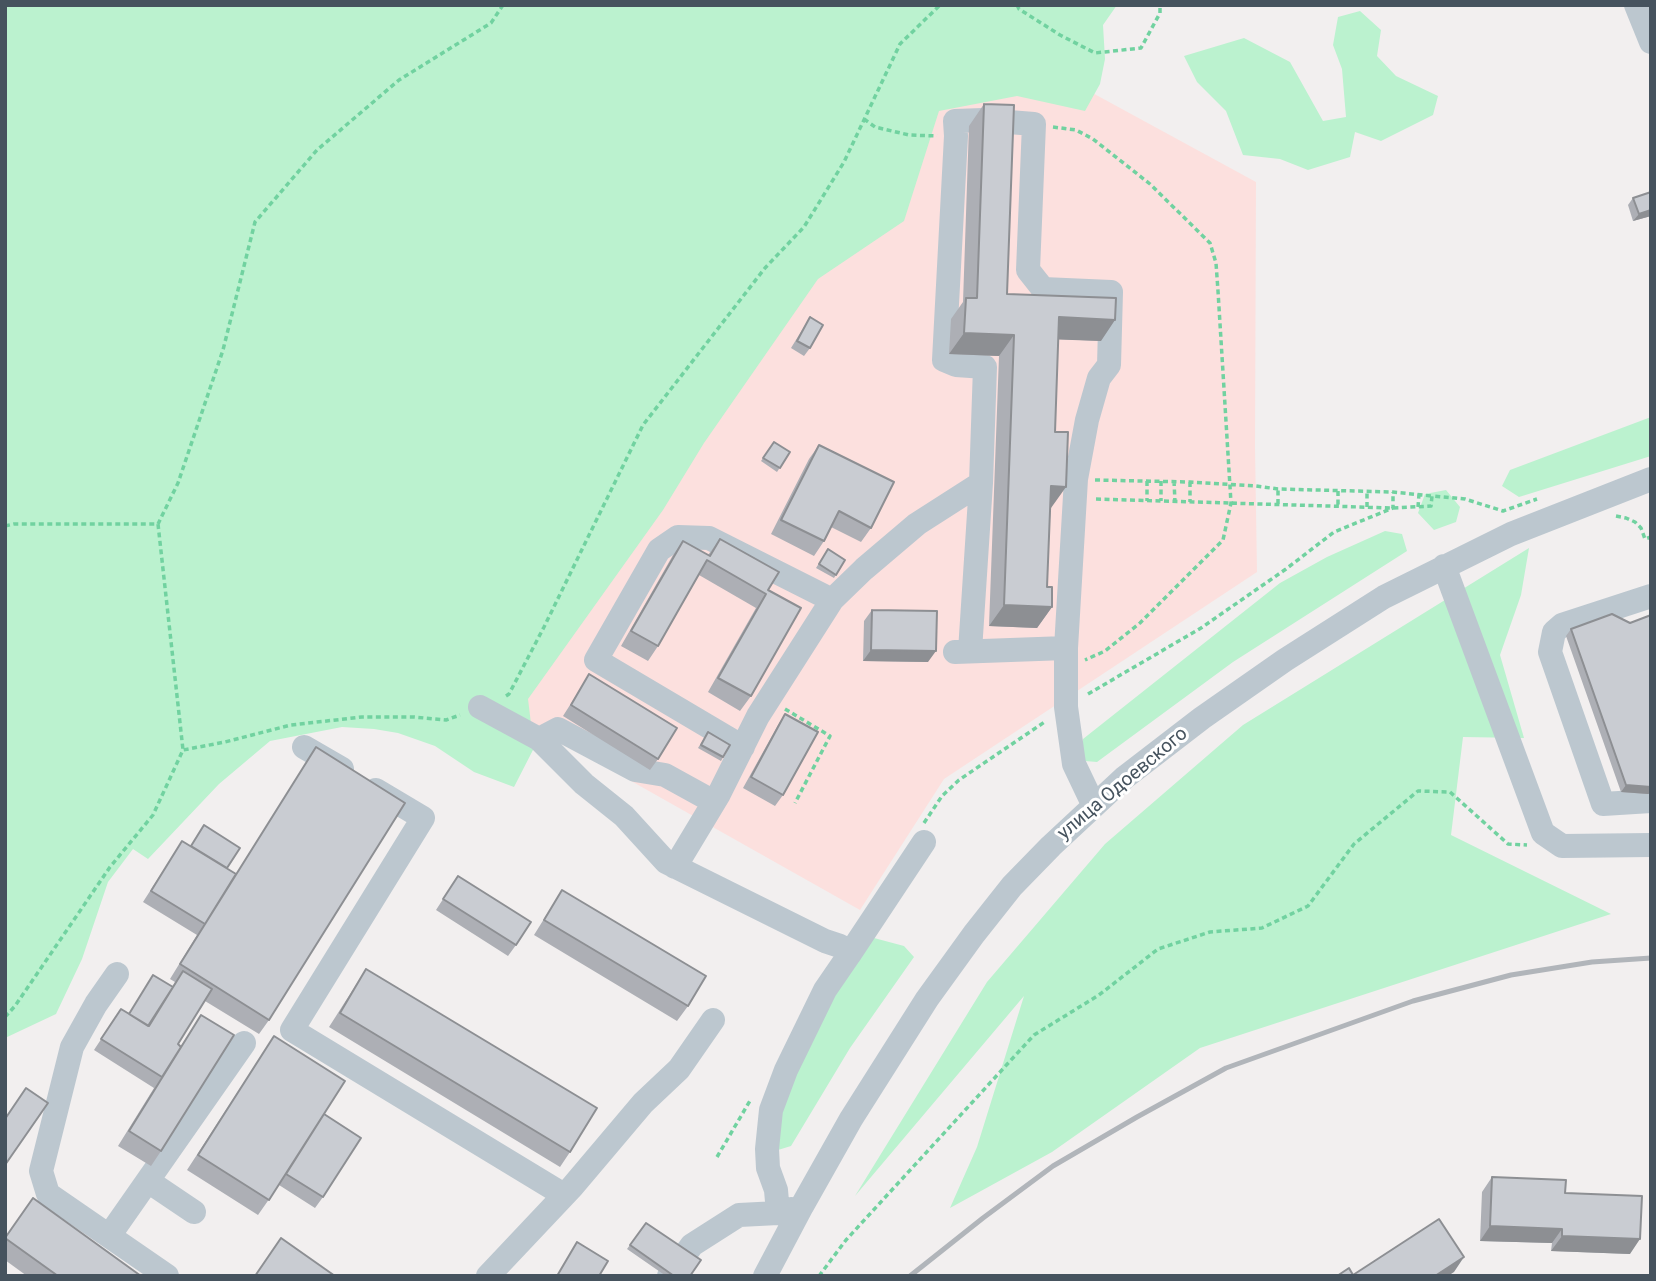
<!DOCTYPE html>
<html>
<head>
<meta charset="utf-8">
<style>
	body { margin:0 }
	#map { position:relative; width:1656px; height:1281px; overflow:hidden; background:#f2efef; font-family:Roboto,sans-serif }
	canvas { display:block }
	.frame { position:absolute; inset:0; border:7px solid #46535e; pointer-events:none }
</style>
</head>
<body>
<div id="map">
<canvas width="1656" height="1281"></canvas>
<div class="frame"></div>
</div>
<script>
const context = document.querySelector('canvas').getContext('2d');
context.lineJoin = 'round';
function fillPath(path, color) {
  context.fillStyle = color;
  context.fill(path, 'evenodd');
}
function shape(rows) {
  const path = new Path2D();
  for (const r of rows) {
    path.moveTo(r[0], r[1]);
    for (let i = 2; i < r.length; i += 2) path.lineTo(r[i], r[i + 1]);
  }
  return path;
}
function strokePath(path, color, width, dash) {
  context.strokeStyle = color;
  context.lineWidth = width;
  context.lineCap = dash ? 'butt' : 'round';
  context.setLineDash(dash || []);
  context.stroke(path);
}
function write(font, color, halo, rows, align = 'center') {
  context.font = font + ' Roboto,sans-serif';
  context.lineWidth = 6;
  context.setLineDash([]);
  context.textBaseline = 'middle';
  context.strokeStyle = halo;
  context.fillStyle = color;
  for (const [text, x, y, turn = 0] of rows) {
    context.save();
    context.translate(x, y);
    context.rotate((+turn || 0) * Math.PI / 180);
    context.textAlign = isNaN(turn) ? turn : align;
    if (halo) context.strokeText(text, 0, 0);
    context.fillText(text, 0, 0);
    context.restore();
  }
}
const medical = shape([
	[932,69,1054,72,1256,182,1255,447,1257,572,944,779,860,910,514,715]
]);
const green = shape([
	[5,5,1117,5,1103,25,1105,59,1100,84,1085,111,1017,96,939,111,904,221,818,279,704,443,663,510,528,699,534,748,514,787,474,772,435,746,398,733,374,729,342,727,270,741,219,784,148,859,133,849,108,882,82,959,56,1014,5,1038],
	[1360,11,1381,30,1377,56,1396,76,1438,96,1433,115,1381,141,1355,132,1350,157,1308,170,1280,159,1243,155,1226,111,1197,82,1184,56,1244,38,1290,62,1323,121,1346,117,1342,69,1333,45,1338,17],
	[1651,417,1651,456,1519,497,1502,486,1510,470],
	[1446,490,1460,507,1456,522,1434,530,1418,513,1425,494],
	[1385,531,1402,534,1407,551,1233,662,1097,762,1085,761,1081,754,1083,739,1280,583,1327,557],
	[1529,548,1521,595,1500,655,1524,738,1463,737,1451,835,1611,914,1200,1048,1052,1152,950,1208,977,1147,1024,996,855,1196,987,982,1105,844,1243,725],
	[874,938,904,946,914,957,850,1048,791,1146,778,1150,773,1075]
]);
const path = shape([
	[1017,5,1019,9,1060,35,1095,53,1141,48,1160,13,1160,5],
	[864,119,875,127,909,135,937,136],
	[1053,127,1076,130,1093,139,1150,184,1210,243,1216,263,1218,291,1231,503,1223,540,1140,623,1105,651,1085,660],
	[1095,480,1190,482,1256,486,1278,489,1393,492,1432,496],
	[1147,481,1147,501],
	[1161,481,1161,501],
	[1174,481,1175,502],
	[1190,482,1190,502],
	[1338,491,1338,506],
	[1096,499,1393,508,1431,506,1432,496,1465,499,1503,511,1537,499],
	[1278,504,1278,489],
	[1367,507,1367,492],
	[1418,507,1419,494],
	[1616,516,1626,518,1635,522,1641,528,1645,539,1651,537],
	[158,524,183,750],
	[5,526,14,524,158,524,178,483,223,350,255,222,317,150,399,80,491,23,503,5],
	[1088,694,1201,628,1286,569,1334,532,1393,508,1393,492],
	[506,696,509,694,544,627,643,425,765,268,804,227,844,162,900,44,940,5],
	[785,709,830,736,795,803],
	[924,823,942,796,959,780,1046,721],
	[5,1017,15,1006,110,867,153,815,183,750,225,742,291,725,362,717,414,717,446,720,460,715],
	[717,1157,751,1099],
	[819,1276,846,1240,1034,1035,1099,995,1158,949,1210,932,1262,928,1308,906,1354,844,1418,791,1450,792,1508,844,1527,845]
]);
const minor = shape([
	[1636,5,1651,42],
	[1444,566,1543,833,1562,846,1651,845],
	[1651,596,1562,625,1554,632,1550,652,1603,804,1651,801],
	[970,651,981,483,985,367,956,365,944,360,956,136,955,121,983,120,1034,124,1028,270,1043,289,1111,292,1109,365,1099,378,1087,420,1076,479,1066,648,1066,707,1074,764,1094,806],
	[955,652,1066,648],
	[480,707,539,739,584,784,624,816,666,862,825,941,840,946,849,955,825,990,786,1070,771,1110,767,1149,768,1168,776,1190,778,1213],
	[539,739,558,729,635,770,665,775,714,802],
	[304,747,342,769],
	[743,747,596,660,659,550,678,537,709,538,832,600],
	[376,790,423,818,292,1030,564,1195],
	[675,867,719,794,758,716,832,600,864,569,917,524,981,483],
	[849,955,924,842],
	[117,974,96,1004,72,1047,41,1171,48,1194,167,1276],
	[148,1181,194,1212],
	[109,1236,244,1043],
	[488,1276,572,1187,643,1103,679,1069,713,1020],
	[669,1276,692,1245,739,1215,778,1213,791,1209],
	[765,1276,802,1206,851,1119,927,999,974,934,1012,886,1051,846,1124,778,1202,718,1285,660,1384,597,1511,534,1651,479]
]);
const rail = shape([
	[910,1276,983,1218,1053,1166,1137,1117,1226,1068,1413,1001,1511,975,1592,962,1651,958]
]);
const wall = shape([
	[984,104,1007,294,1101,341,1058,339,1047,587,1052,607,1037,628,989,626,999,356,949,354,951,319,963,302,969,126],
	[1633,198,1651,216,1633,221,1628,205],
	[810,317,810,348,804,356,791,348],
	[774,442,790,452,777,472,761,461],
	[819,445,871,528,861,542,831,527,824,541,814,556,771,534,809,459],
	[720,539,768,590,751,696,740,711,708,692,756,608,699,575,658,646,648,661,621,646,673,555,683,541,708,555],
	[828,549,845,560,834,578,816,568],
	[872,610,928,662,863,661,864,621],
	[1651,615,1651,793,1648,794,1621,792,1566,636,1571,629,1630,623],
	[589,675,658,759,650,770,563,716],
	[785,714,783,795,775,806,743,788,778,725],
	[708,732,730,745,721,761,698,748],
	[316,747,269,1020,259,1034,205,1001,178,1044,181,1046,201,1015,161,1151,151,1166,118,1146,154,1088,94,1050,121,1009,128,1013,172,987,175,982,170,979,197,935,143,902,182,841,236,874],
	[458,876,516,945,508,956,436,910],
	[562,890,688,1006,677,1021,534,935],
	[366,969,570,1152,560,1167,329,1027],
	[274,1036,324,1114,323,1197,315,1208,279,1185,258,1215,187,1170],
	[1492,1177,1565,1193,1630,1254,1551,1251,1552,1243,1480,1241,1482,1192],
	[646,1223,690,1276,666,1276,627,1249],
	[5,1237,141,1276,27,1276,5,1260]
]);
const shadedWall = shape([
	[1651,210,1651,216,1633,221,1639,214],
	[1059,317,1115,320,1101,341,1044,339],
	[964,333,1014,335,999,356,949,354],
	[1051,486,1066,487,1051,508,1036,508],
	[1004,605,1052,607,1037,628,989,626],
	[871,650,936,651,928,662,863,661],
	[1626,785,1651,787,1651,793,1648,794,1621,792],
	[1490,1226,1562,1229,1552,1243,1480,1241],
	[1562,1236,1640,1239,1630,1254,1551,1251],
	[1464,1257,1454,1272,1448,1276,1435,1276]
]);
const building = shape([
	[984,104,1014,105,1007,294,1116,298,1115,320,1059,317,1055,432,1068,432,1066,487,1051,486,1047,587,1052,587,1052,607,1004,605,1014,335,964,333,966,298,977,298,984,104],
	[1651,192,1651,210,1639,214,1633,198,1651,192],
	[810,317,823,325,810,348,797,341,810,317],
	[774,442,790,452,780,468,763,458,774,442],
	[819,445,894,482,871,528,839,511,824,541,781,520,819,445],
	[720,539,779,572,768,590,801,608,751,696,718,678,766,594,707,560,658,646,631,631,683,541,710,556,720,539],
	[828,549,845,560,836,575,819,564,828,549],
	[872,610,937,611,936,651,871,650,872,610],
	[1612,614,1630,623,1651,615,1651,787,1626,785,1571,629,1612,614],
	[589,674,677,728,658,759,571,705,589,674],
	[785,714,818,732,783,795,751,777,785,714],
	[708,732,730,745,723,757,701,745,708,732],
	[316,747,405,803,269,1020,180,964,316,747],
	[204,825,240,848,227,868,191,846,204,825],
	[182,841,236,874,205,924,151,891,182,841],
	[458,876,531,922,516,945,443,899,458,876],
	[562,890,706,976,688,1006,544,920,562,890],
	[366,969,597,1108,570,1152,340,1013,366,969],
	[183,971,212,989,178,1044,181,1047,162,1077,101,1039,121,1009,149,1026,183,971],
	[153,975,173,987,148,1026,129,1014,153,975],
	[201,1015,234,1035,161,1151,129,1131,201,1015],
	[274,1036,345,1081,269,1200,198,1155,274,1036],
	[26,1088,48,1103,5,1165,5,1119,26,1088],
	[324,1114,361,1138,323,1197,286,1174,324,1114],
	[1492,1177,1566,1180,1565,1193,1642,1196,1640,1239,1562,1236,1562,1229,1490,1226,1492,1177],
	[33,1198,141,1276,58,1276,5,1238,33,1198],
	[1439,1219,1464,1257,1435,1276,1337,1276,1349,1268,1353,1275,1439,1219],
	[646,1223,701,1260,690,1276,674,1276,630,1245,646,1223],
	[281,1238,335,1276,255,1276,281,1238],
	[577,1242,608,1261,599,1276,557,1276,577,1242]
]);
const streetNames = [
	["улица Одоевского",1123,784,-40]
];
fillPath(medical, '#fce0de');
fillPath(green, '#bbf2cf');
strokePath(path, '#71d2a0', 3.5, [5, 3.5]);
strokePath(minor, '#bcc7cf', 24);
strokePath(rail, '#b1b5ba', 5);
fillPath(wall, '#adafb5');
fillPath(shadedWall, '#8d8f93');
fillPath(building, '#c9ccd2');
strokePath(building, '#8d8f93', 2);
write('19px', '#46535e', '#fff', streetNames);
</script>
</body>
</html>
